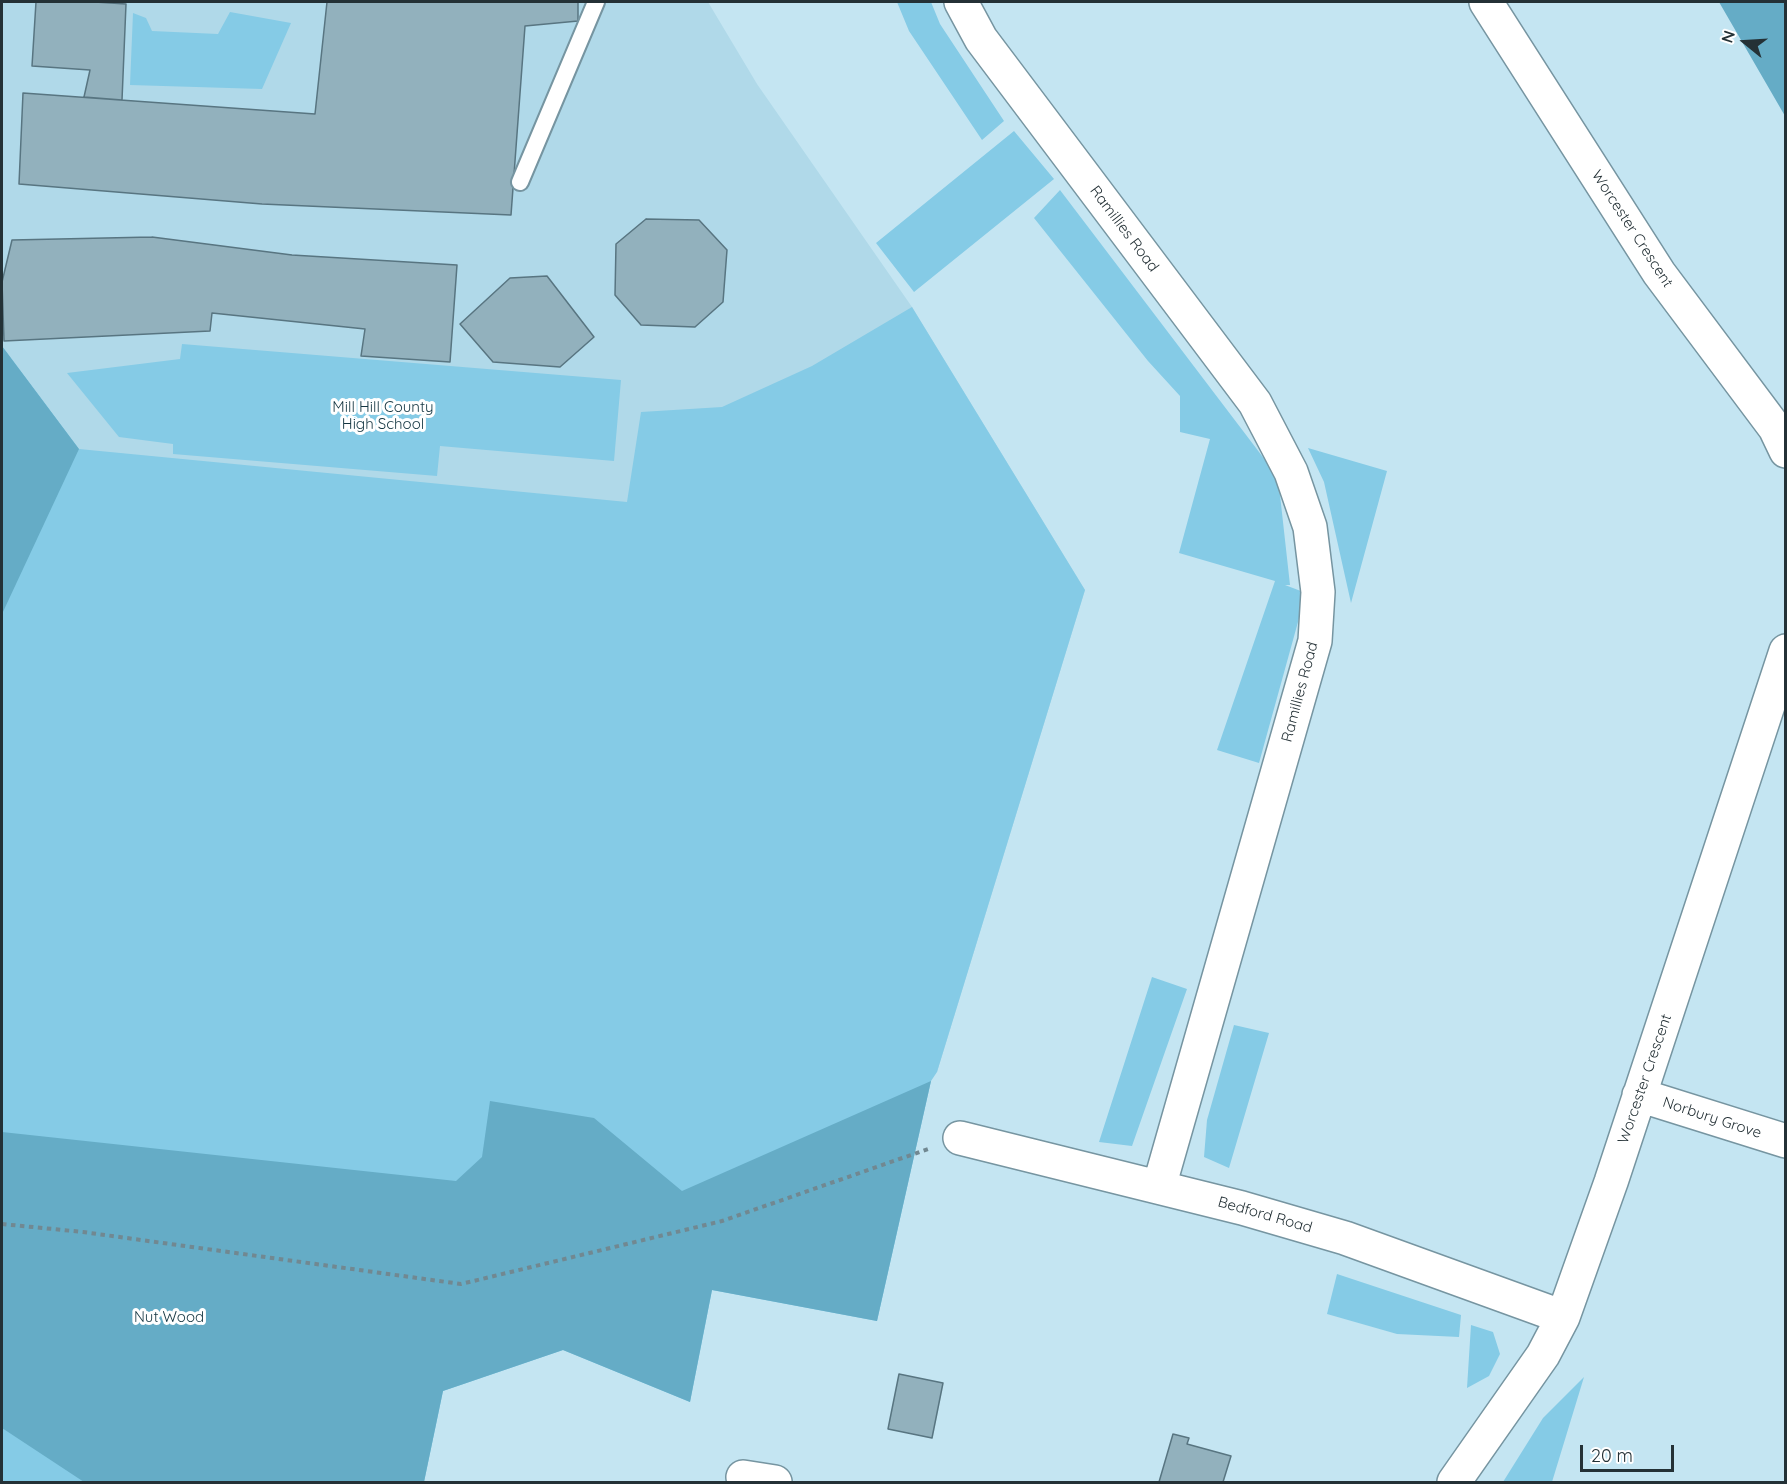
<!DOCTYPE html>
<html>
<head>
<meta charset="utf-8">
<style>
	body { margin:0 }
	#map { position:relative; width:1787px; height:1484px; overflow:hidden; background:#c4e5f2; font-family:Quicksand,sans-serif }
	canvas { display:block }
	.frame { position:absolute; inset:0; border:3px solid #243136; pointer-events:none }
	.north { position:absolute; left:1715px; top:12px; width:60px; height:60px; -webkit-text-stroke:4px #fff; paint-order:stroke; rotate:288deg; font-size:16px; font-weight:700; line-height:24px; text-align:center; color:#243136 }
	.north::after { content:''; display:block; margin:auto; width:21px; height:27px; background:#243136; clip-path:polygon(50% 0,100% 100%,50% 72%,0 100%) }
	.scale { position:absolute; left:1580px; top:1445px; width:94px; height:27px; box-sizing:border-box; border:3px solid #243136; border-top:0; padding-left:8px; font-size:18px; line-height:21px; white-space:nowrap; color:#243136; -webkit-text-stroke:4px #fff; paint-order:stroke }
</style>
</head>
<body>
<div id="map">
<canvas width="1787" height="1484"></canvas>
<div class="frame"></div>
<div class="north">N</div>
<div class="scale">20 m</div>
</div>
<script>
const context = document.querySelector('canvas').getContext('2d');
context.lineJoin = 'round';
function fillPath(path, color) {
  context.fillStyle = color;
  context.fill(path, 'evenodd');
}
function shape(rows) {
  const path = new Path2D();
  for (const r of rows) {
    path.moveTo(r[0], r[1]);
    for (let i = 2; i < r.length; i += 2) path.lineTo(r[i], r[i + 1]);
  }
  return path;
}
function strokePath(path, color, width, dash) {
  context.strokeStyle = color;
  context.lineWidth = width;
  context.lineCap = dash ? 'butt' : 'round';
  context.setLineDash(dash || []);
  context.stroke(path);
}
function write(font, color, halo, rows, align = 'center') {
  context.font = font + ' Quicksand,sans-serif';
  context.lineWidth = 6;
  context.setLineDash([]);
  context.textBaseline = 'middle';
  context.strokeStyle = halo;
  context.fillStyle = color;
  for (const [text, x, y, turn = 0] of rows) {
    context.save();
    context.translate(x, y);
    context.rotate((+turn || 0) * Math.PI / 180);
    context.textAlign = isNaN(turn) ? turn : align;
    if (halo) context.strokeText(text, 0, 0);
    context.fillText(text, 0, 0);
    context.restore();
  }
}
const built = shape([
	[2,2,708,2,757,84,912,307,1085,590,937,1072,79,449,2,346]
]);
const green = shape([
	[897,2,931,2,940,24,1004,121,982,140,909,31],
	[230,12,291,23,262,89,130,85,133,13,146,18,152,31,218,34],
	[1014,131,1054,179,914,292,876,243],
	[1060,190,1278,477,1290,585,1285,585,1306,593,1259,763,1217,750,1275,581,1179,553,1210,439,1180,432,1180,396,1148,361,1034,218],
	[912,307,1085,590,937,1072,931,1081,877,1321,712,1290,690,1402,563,1350,443,1391,424,1482,2,1482,2,346,79,449,627,502,641,412,722,407,812,366],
	[182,344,621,380,614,461,440,446,437,476,173,454,173,444,119,437,67,373,180,359],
	[1308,448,1387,471,1351,603,1324,482],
	[1152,977,1187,989,1132,1146,1099,1142],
	[1234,1025,1269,1033,1229,1168,1204,1157,1207,1120],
	[1337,1274,1461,1315,1459,1337,1397,1334,1327,1314],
	[1471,1325,1493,1332,1500,1354,1489,1376,1467,1388],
	[1584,1377,1552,1482,1503,1482,1543,1418]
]);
const forest = shape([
	[1719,2,1785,2,1785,116],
	[2,346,79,449,2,614],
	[931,1081,877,1321,712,1290,690,1402,563,1350,443,1391,424,1482,84,1482,2,1428,2,1132,456,1181,482,1157,490,1101,594,1118,682,1191]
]);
const building = shape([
	[36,2,95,2,126,4,122,100,84,97,90,70,32,66,36,2],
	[327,2,578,2,578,21,525,26,511,215,262,204,19,184,23,93,315,114,327,2],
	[646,219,699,220,727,250,723,302,695,327,641,325,615,295,616,244,646,219],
	[152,237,292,255,457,265,450,362,361,356,365,329,212,313,210,331,4,341,2,282,12,240,152,237],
	[547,276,594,337,560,367,493,362,460,324,510,278,547,276],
	[899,1374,943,1383,932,1438,888,1429,899,1374],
	[1173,1434,1189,1438,1187,1444,1231,1456,1223,1482,1159,1482,1173,1434]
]);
const path = shape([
	[2,1224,83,1232,461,1284,722,1221,931,1148]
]);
const lane = shape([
	[520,182,596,2]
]);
const street = shape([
	[961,2,981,39,1255,403,1291,472,1310,527,1318,592,1315,641,1159,1187],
	[1486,2,1659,273,1775,428,1786,451],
	[1639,1095,1786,1141],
	[960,1138,1242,1208,1345,1238,1563,1317],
	[743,1477,775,1482],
	[1454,1482,1543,1355,1563,1317,1611,1182,1786,651]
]);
const streetNames = [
	["Ramillies Road",1124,229,53],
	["Worcester Crescent",1632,229,57],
	["Ramillies Road",1300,692,-75],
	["Worcester Crescent",1645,1079,-71],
	["Norbury Grove",1712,1118,18],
	["Bedford Road",1265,1215,16]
];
const parkNames = [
	["Mill Hill County",383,407],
	["High School",383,424],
	["Nut Wood",169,1317]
];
fillPath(built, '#b0d9e9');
fillPath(green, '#85cbe6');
fillPath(forest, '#65acc6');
fillPath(building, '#92b1bd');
strokePath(building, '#587581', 1.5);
strokePath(lane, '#7695a1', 20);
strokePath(street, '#7695a1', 36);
strokePath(path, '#718891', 4, [4.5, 4.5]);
strokePath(lane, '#fff', 16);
strokePath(street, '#fff', 33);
write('15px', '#243136', '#fff', streetNames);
write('15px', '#133541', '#fff', parkNames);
</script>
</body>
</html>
